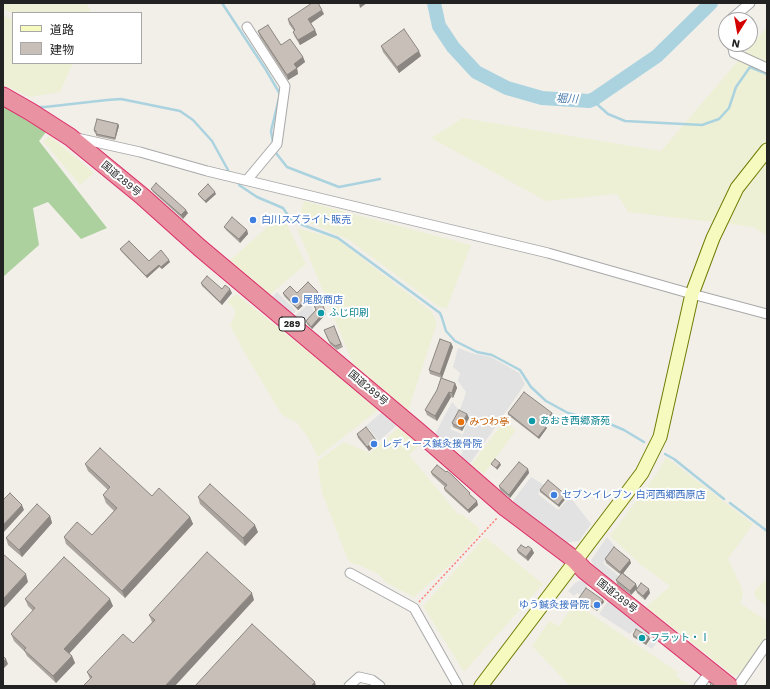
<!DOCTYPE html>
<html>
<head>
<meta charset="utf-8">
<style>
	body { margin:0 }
	#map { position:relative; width:770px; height:689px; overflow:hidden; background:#f2efe9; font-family:"Work Sans","Noto Sans JP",sans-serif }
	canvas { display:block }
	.frame { position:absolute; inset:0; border:4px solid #222; pointer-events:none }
	.legend { position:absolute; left:12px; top:12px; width:130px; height:52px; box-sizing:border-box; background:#fff; border:1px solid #a7a7a7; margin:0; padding:5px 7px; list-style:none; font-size:12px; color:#222 }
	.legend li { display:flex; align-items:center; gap:8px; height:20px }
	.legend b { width:20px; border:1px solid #a7a7a7 }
	.north { position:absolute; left:718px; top:12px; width:40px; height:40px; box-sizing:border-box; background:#fff; border:1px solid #a7a7a7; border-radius:50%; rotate:191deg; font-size:11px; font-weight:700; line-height:16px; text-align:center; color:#222 }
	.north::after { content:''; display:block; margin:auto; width:14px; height:18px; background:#d40000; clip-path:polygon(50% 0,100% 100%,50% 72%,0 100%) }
</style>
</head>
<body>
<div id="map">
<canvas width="770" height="689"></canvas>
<div class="frame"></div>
<ul class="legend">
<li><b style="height:5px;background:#f7fabf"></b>道路</li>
<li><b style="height:11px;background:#c7bfb8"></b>建物</li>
</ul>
<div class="north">N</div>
</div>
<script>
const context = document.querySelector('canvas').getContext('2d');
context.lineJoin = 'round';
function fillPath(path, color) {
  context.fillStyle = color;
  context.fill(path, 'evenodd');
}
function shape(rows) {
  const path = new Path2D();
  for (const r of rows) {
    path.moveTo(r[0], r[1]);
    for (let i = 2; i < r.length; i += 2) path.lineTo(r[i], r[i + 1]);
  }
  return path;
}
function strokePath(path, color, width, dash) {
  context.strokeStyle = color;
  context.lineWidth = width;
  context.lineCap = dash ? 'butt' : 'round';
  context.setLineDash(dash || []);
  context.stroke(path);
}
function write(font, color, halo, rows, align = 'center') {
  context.font = font + ' "Work Sans","Noto Sans JP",sans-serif';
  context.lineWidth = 4;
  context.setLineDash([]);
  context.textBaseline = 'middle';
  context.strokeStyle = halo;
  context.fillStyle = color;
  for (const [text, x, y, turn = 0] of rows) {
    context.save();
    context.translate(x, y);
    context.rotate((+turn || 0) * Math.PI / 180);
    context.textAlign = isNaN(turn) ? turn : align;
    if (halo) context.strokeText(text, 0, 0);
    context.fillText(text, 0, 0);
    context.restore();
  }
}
const farmland = shape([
	[3,3,86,3,92,13,13,14,3,8],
	[3,15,13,21,13,63,73,63,60,92,29,97,3,85],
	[767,27,767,236,753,227,628,212,617,194,546,201,431,138,463,118,661,151],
	[50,136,94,173,80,185,43,141],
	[304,201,471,245,447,308,439,307,349,240,299,218],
	[282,214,306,264,267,297,228,262],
	[297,228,337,239,432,312,437,323,408,411,353,364],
	[236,294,312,354,378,410,318,457,307,436,297,423,282,415,244,352,230,325,235,315,235,309,227,302],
	[504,421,516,430,484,474,471,465],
	[399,427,420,445,409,455,458,514,463,515,479,528,478,530,480,533,453,562,414,597,387,583,378,574,359,565,353,564,348,560,322,493,317,461,344,442,370,453],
	[666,457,753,524,728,559,742,588,743,596,740,603,767,621,767,636,742,674,734,676,646,607,670,586,641,565,610,536,658,472],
	[485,537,543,584,464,672,423,606],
	[767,578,767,606,756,598,754,592],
	[574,603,678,672,676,676,691,686,570,686,532,646,549,621,559,626]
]);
const forest = shape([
	[3,106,46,132,39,141,107,228,81,239,48,202,33,208,39,245,3,277]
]);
const parking = shape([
	[277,292,296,311,289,317,270,300],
	[310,303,314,312,302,327,292,318],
	[458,348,471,353,491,357,519,373,525,384,469,465,460,457,463,451,457,448,470,417,460,410,466,392,458,381,460,373,453,367],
	[452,402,459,410,450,429,462,434,453,452,434,436],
	[382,412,397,425,379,441,366,426],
	[531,477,544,485,538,494,558,510,570,497,591,524,579,541,561,543,512,502],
	[607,537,615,547,603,563,619,576,614,583,594,566,591,560],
	[582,580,588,585,581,595,577,593,574,596,568,591,575,583],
	[608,601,659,639,652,649,647,646,652,639,636,628,630,634,599,614]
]);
const stream = shape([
	[222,3,266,70,280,94,271,131,273,142],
	[594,99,599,106,608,114,625,121,702,125,719,119,729,108,736,87,750,67,767,74],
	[37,107,45,107,107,100,121,99,180,111,193,120,212,141,228,170],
	[276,153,287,167,339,187,380,179],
	[239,185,257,197,283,208,292,221,338,238,440,313,442,318,446,331,455,341,477,352,492,355,520,370,531,387,546,401,568,413,610,424,624,430,644,442],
	[665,454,674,459,724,499],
	[730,503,767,531]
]);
const river = shape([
	[434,3,439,26,453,47,476,72,507,88,542,98,589,101,594,99,657,56,711,3]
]);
const path = shape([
	[419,602,498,517]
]);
const street = shape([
	[730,20,750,3],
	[732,44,734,53,767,68],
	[77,138,140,152,207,171,548,253,692,294,767,314],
	[247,180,277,144,285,86,247,27],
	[350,573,414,608,458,686],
	[349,686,359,677,372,680,380,686],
	[699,686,711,671],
	[738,686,767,644]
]);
const secondary = shape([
	[481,686,642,473,660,437,692,294,713,238,737,188,767,150]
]);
const highway = shape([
	[3,96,31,112,70,137,142,196,200,248,419,432,506,508,575,560,584,570,729,686]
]);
const wall = shape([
	[324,14,311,23,315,30,317,35,300,45,295,37,293,32,294,31,289,24,288,19],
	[258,31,281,45,303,57,305,62,297,68,298,74,288,80,260,37],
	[381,46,421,56,399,73,383,52],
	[118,124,119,126,115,140,96,136,96,133,94,132,94,130],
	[151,189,188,213,183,219,153,192],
	[198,194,216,194,206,203,199,196],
	[224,227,247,230,248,234,240,243,226,230],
	[120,249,149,261,170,262,162,269,159,267,147,278,121,251],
	[308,282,326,314,312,329,307,324,306,321,316,310,311,300,308,303,307,302,298,310,284,296,283,293,297,293],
	[201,283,232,293,222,305,202,286],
	[334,326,343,347,337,350,330,344,324,330],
	[451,343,453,347,442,378,430,374,429,370],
	[455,383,457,388,453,398,451,397,437,421,427,415,425,410],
	[508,413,552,413,553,415,544,425,547,428,539,439,508,415],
	[467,414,469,418,462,431,453,427,452,423],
	[357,434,378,444,369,451,358,438],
	[85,464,152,496,190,517,193,524,125,598,66,544,64,537,92,535,114,511,106,503,103,495,108,490,88,471],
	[528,469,529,473,510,498,500,490,499,486],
	[431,472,472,496,478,505,469,513,445,491,444,488,445,487,432,475],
	[540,490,566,495,567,497,559,507,540,492],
	[198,497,258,532,245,546,200,504],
	[50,516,52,523,22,557,8,545,6,538],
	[526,548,532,549,534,553,528,561,518,553,517,550],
	[605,559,631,563,623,573,636,584,637,588,650,593,645,600,637,593,636,590,631,595,617,584,616,580,621,575,606,563],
	[579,598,603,600,604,602,597,611,580,600],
	[25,599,113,606,69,653,72,656,75,663,56,683,27,656,25,652,14,641,11,634,33,611,28,606],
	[254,600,90,679,87,672,133,643,152,622,149,615],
	[633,635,649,637,650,639,646,645,633,637]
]);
const shadedWall = shape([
	[359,3,367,3,360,8],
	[322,10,324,14,310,24,308,19],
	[315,30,317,35,300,45,298,40],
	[419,51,421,56,399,73,397,67],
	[303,57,305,62,296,69,294,64],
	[297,68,298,74,288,80,287,75],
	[118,124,119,126,115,140,115,138],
	[215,192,216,194,206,203,205,201],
	[186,210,188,213,183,219,181,215],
	[247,230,248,234,240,243,239,239],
	[169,260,170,262,162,269,161,267],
	[159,265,159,267,147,278,146,276],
	[230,289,232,293,222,305,220,302],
	[311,297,311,300,308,303,307,300],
	[306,299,307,302,298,310,297,308],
	[325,311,326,314,312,329,311,327],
	[451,343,453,347,442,378,440,374],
	[455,383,457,388,453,398,452,393],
	[449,392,451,397,437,421,435,416],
	[552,413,553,415,544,426,543,424],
	[467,414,469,418,462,431,460,428],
	[546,427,547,428,539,439,538,437],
	[376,440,378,444,369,451,367,447],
	[500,463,501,465,497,470,496,468],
	[528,469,529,473,510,498,509,495],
	[566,495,567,497,559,507,558,505],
	[477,501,478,505,469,513,468,510],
	[22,505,24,510,3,533,3,525],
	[50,516,52,523,22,557,19,550],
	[190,517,193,524,125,598,122,591],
	[255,525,258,532,245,546,243,538],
	[532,549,534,553,528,561,526,557],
	[630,560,631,563,622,575,620,572],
	[26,574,28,582,3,609,3,599],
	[636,584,637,588,631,595,630,591],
	[649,589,650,593,645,600,643,596],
	[252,593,254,600,175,686,165,686],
	[110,599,113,606,67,656,64,649],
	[603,600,604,602,597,611,597,610],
	[649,637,650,639,646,645,645,643],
	[72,656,75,663,56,683,53,676],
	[6,659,8,664,3,669,3,662],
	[315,682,316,686,311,686]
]);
const building = shape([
	[312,3,318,3,322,10,308,19,315,30,298,40,293,32,295,30,288,19,312,3],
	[268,25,281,45,290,39,303,57,294,64,297,68,287,75,258,31,268,25],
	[404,29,419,51,397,67,381,46,404,29],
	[97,119,118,124,115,138,96,134,96,131,94,130,97,119],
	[156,183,186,210,181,215,151,189,156,183],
	[208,184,215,192,205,201,198,194,208,184],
	[232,217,247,230,239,239,224,227,232,217],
	[129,241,149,261,161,250,169,260,161,267,159,265,146,276,120,249,129,241],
	[207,276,222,289,225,285,230,289,220,302,201,283,207,276],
	[308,282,317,291,325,311,311,327,306,321,316,310,311,297,307,300,306,299,297,308,283,293,290,286,297,293,308,282],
	[334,326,341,344,335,346,329,341,324,330,334,326],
	[440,339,451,343,440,374,429,370,440,339],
	[441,378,455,383,452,393,449,392,435,416,425,410,437,390,441,378],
	[524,392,552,413,543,424,546,427,538,437,508,413,524,392],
	[459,410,467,414,460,428,452,423,459,410],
	[366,427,376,440,367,447,357,434,366,427],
	[100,448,152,496,159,488,190,517,122,591,64,537,77,522,92,535,117,508,103,495,110,487,85,464,100,448],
	[495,459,500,463,496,468,491,464,495,459],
	[519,462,528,469,509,495,499,486,519,462],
	[437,465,446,472,447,471,452,475,470,493,469,494,477,501,468,510,444,488,447,485,431,472,437,465],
	[548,480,566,495,558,505,540,490,548,480],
	[210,484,255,525,243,538,198,497,210,484],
	[10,493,22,505,3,525,3,500,10,493],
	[37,504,50,516,19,550,6,538,37,504],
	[521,545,526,548,528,546,532,549,526,557,517,550,521,545],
	[614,547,630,560,620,572,605,559,614,547],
	[207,552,252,593,165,686,83,686,92,677,87,672,123,634,133,643,155,620,149,615,207,552],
	[3,554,26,574,3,599,3,554],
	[64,557,110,599,64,649,72,656,53,676,24,650,26,648,11,634,35,608,25,599,64,557],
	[622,573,636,584,630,591,616,580,622,573],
	[641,583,649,589,643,596,636,590,641,583],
	[586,588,603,600,597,610,579,598,586,588],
	[252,624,315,682,311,686,195,686,252,624],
	[636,629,649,637,645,643,633,635,636,629],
	[3,656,6,659,3,662,3,656],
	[711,683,715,686,710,686,711,683]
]);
const markers = [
	[253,220,4,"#3f7fe0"],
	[295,300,4,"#3f7fe0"],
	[321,313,4,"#0f9aa8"],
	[532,421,4,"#0f9aa8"],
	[461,422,4,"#e8710a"],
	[374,444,4,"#3f7fe0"],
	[554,495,4,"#3f7fe0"],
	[597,605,4,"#3f7fe0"],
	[642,638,4,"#0f9aa8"]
];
const shields = [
	[292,324,26]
];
const shieldNames = [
	["289",292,324]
];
const streetNames = [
	["国道289号",121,179,40],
	["国道289号",368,388,40],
	["国道289号",617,596,38]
];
const shopNames = [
	["白川スズライト販売",261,220],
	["尾股商店",303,300],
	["レディース鍼灸接骨院",382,444],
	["セブンイレブン 白河西郷西原店",562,495],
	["ゆう鍼灸接骨院",589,605,"right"]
];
const cultureNames = [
	["ふじ印刷",329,313],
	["あおき西郷斎苑",540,421],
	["フラット・Ⅰ",650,638]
];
const foodNames = [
	["みつわ亭",469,422]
];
const waterNames = [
	["堀川",567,99,3]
];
fillPath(farmland, '#eef0d5');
fillPath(forest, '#add19e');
fillPath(parking, '#e2e2e2');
strokePath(stream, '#aad3df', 2.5);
strokePath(river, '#aad3df', 14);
strokePath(street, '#a9a9a9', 11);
strokePath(secondary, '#707d05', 15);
strokePath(highway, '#dc2a67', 19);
strokePath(path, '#fa8072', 1.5, [2, 2]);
strokePath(street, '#fff', 9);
strokePath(secondary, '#f7fabf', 13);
strokePath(highway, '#e892a2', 17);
fillPath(wall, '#aba49e');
fillPath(shadedWall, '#8b8681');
fillPath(building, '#c7bfb8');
strokePath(building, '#8b8681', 1);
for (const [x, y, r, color] of markers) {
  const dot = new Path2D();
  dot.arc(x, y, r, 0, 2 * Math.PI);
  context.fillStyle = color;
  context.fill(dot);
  strokePath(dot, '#fff', 1.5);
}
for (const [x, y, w] of shields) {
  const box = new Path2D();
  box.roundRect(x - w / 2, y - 7, w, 14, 3);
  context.fillStyle = '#fff';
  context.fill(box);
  strokePath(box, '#222', 1);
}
write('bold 9px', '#222', null, shieldNames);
write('10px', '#222', '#fff', streetNames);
write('10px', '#366cbe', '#fff', shopNames, 'left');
write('10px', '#0d838f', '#fff', cultureNames, 'left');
write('10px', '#c56008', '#fff', foodNames, 'left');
write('italic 11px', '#4a7aab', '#fff', waterNames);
</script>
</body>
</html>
